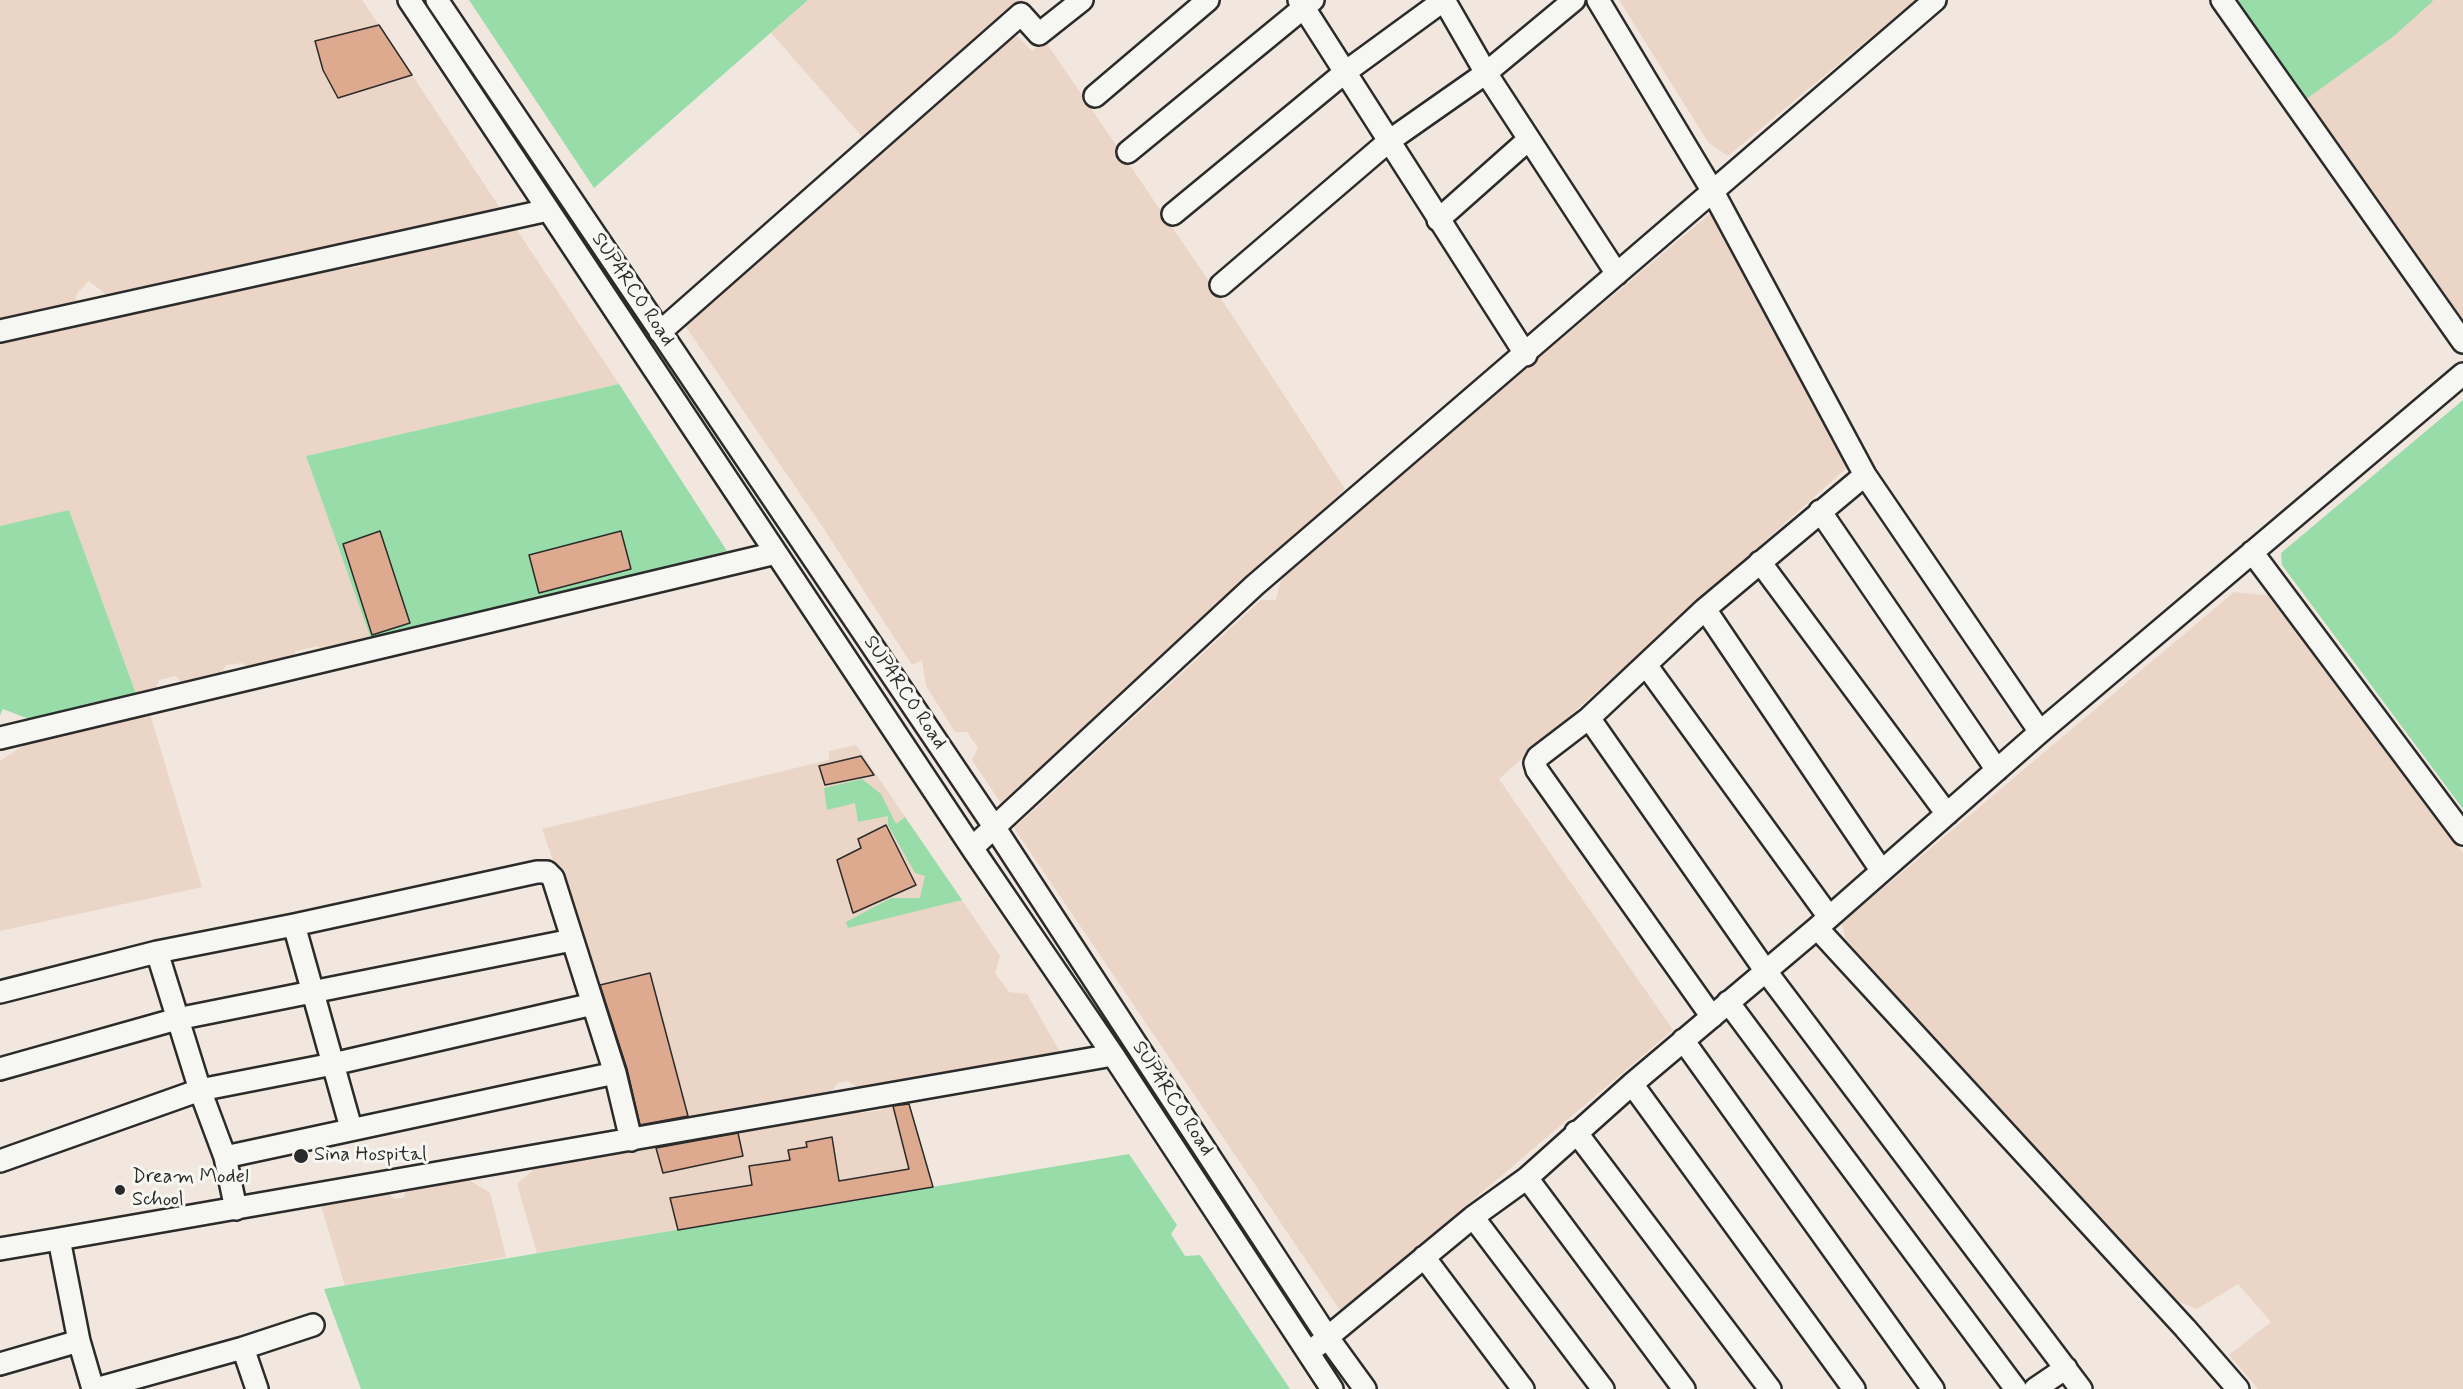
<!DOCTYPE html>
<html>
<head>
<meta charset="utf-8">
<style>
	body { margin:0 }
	canvas { display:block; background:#f1e7de }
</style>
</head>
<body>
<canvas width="2463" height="1389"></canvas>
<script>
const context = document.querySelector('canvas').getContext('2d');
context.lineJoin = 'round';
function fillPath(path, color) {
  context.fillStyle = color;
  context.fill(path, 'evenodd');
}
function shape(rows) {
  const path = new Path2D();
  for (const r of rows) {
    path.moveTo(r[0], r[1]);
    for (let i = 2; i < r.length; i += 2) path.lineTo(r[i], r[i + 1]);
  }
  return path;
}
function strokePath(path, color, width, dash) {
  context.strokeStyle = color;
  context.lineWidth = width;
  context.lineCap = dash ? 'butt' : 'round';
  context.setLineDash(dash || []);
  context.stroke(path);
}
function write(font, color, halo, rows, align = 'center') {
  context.font = font + ' Mynerve,sans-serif';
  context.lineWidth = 6;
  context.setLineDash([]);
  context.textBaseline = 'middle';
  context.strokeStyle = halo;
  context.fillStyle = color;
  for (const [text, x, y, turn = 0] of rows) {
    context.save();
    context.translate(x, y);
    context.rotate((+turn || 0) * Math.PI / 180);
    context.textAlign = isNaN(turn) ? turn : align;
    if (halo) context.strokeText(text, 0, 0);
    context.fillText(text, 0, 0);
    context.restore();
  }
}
const built = shape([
	[0,0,362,0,379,25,315,42,323,70,338,98,412,75,500,208,108,296,89,281,77,293,75,303,0,320],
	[808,0,1023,0,865,140,771,33],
	[1619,0,1915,0,1728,156,1708,142],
	[2432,0,2463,0,2463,325,2305,100,2394,36],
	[1012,31,1032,51,1045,41,1230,312,1345,489,1003,806,972,760,978,748,967,732,955,732,926,686,922,660,912,665,820,523,682,321],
	[1712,212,1850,465,1499,779,1673,1030,1341,1312,1014,828,1261,600,1276,600,1281,579,1362,507],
	[515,227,619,384,306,456,372,642,327,653,317,646,296,651,291,661,250,670,242,663,226,665,220,677,183,685,176,676,159,680,155,690,136,694,69,511,0,526,0,343,337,268,342,270,362,266,362,263],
	[2234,592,2273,596,2463,853,2463,1389,2258,1389,2229,1355,2271,1322,2238,1284,2197,1309,2179,1302,1846,940,1842,923],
	[150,714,202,887,0,931,0,761,32,740],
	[856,745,1000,956,995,973,1009,992,1027,994,1060,1052,857,1088,848,1081,838,1083,830,1093,636,1129,575,923,542,829,829,760,829,751],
	[908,1098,933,1187,537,1253,517,1184,541,1163,854,1109,862,1113,882,1110,887,1102],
	[466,1178,490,1193,506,1257,345,1286,320,1202,334,1200,338,1204,350,1201,352,1197,387,1191,394,1199,403,1198,408,1188]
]);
const green = shape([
	[469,0,808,0,594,188],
	[2235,0,2432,0,2433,1,2394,36,2305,100],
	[619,384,727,551,372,642,306,456],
	[2463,400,2463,809,2282,565,2281,553],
	[69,510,136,694,29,719,3,709,0,715,0,526],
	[862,779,881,794,896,824,905,817,962,900,848,928,846,922,891,898,920,898,925,876,915,873,888,825,888,816,858,822,855,803,827,810,824,788],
	[1129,1154,1177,1225,1171,1234,1185,1256,1200,1255,1290,1389,361,1389,324,1289]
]);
const building = shape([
	[379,25,412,75,338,98,323,70,315,41,379,25],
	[380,531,410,623,372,635,343,544,380,531],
	[621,531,631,569,539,593,529,555,621,531],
	[861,756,874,775,825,785,819,766,861,756],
	[886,825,916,885,853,913,837,860,861,848,858,839,886,825],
	[650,973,688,1116,640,1125,627,1069,600,985,650,973],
	[909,1104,933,1187,678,1230,670,1198,752,1185,749,1166,790,1160,788,1150,807,1147,806,1142,832,1137,839,1181,909,1169,893,1106,909,1104],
	[738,1133,743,1156,663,1173,656,1148,738,1133]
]);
const minor = shape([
	[409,0,972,848,1113,1055,1332,1389],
	[437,0,995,828,1328,1338,1365,1389],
	[1299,0,1526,355],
	[1444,0,1486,73,1617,274],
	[1598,0,1712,190,1865,475,2040,732],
	[2222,0,2463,342],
	[1095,96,1208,0],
	[1128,152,1313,0],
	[1173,214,1344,73,1444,0],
	[1438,220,1528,140],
	[1221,285,1389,141,1486,73,1574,0],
	[0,331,548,210],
	[660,332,1021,14,1039,34,1082,0],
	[1820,511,1997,770],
	[2252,552,2463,834],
	[1760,562,1947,814],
	[1705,609,1881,870],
	[1646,665,1829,917],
	[1589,718,1765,970,2081,1389],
	[0,738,776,553],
	[972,848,1255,585,1935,0],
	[294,925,351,1128],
	[1817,928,2185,1328,2238,1389],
	[157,952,200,1090,225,1157,236,1209],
	[0,992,157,952,294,925,537,872,547,872,553,878,593,1004,615,1073,631,1140],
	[1728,1002,2016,1389],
	[1712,1017,1537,770,1535,763,1538,757,1589,718,1705,609,1865,475],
	[1683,1040,1933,1389],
	[0,1069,177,1019,572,940],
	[1632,1084,1854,1389],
	[1576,1132,1770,1389],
	[225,1157,615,1073],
	[0,1161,200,1090,333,1064,593,1004],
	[1527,1178,1684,1389],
	[1473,1217,1603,1389],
	[0,1249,59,1239],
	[1424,1257,1523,1389],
	[79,1341,59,1239,1113,1055],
	[1317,1346,1473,1217,1527,1178,1632,1084,1817,928,2040,732,2463,374],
	[243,1348,257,1389],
	[0,1364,79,1341,93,1389],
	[95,1389,243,1348,313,1325],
	[2035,1389,2066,1368]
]);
const markers = [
	[301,1156,8,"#2b2b2b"],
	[120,1190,6,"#2b2b2b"]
];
const streetNames = [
	["SUPARCO Road",632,290,56],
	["SUPARCO Road",904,693,56],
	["SUPARCO Road",1172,1099,57]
];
const poiNames = [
	["Sina Hospital",314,1156],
	["Dream Model",132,1178],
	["School",132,1201]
];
fillPath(built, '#ebd5c7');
fillPath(green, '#98dda9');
fillPath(building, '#ddaa90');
strokePath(building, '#2b2b2b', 1.5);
strokePath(minor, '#2b2b2b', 26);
strokePath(minor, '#f6f6f2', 21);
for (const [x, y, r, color] of markers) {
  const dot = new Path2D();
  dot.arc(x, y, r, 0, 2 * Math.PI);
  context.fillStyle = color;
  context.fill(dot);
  strokePath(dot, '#f6f6f2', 2);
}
write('20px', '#2b2b2b', '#f6f6f2', streetNames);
write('20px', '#2b2b2b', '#f6f6f2', poiNames, 'left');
</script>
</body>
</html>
